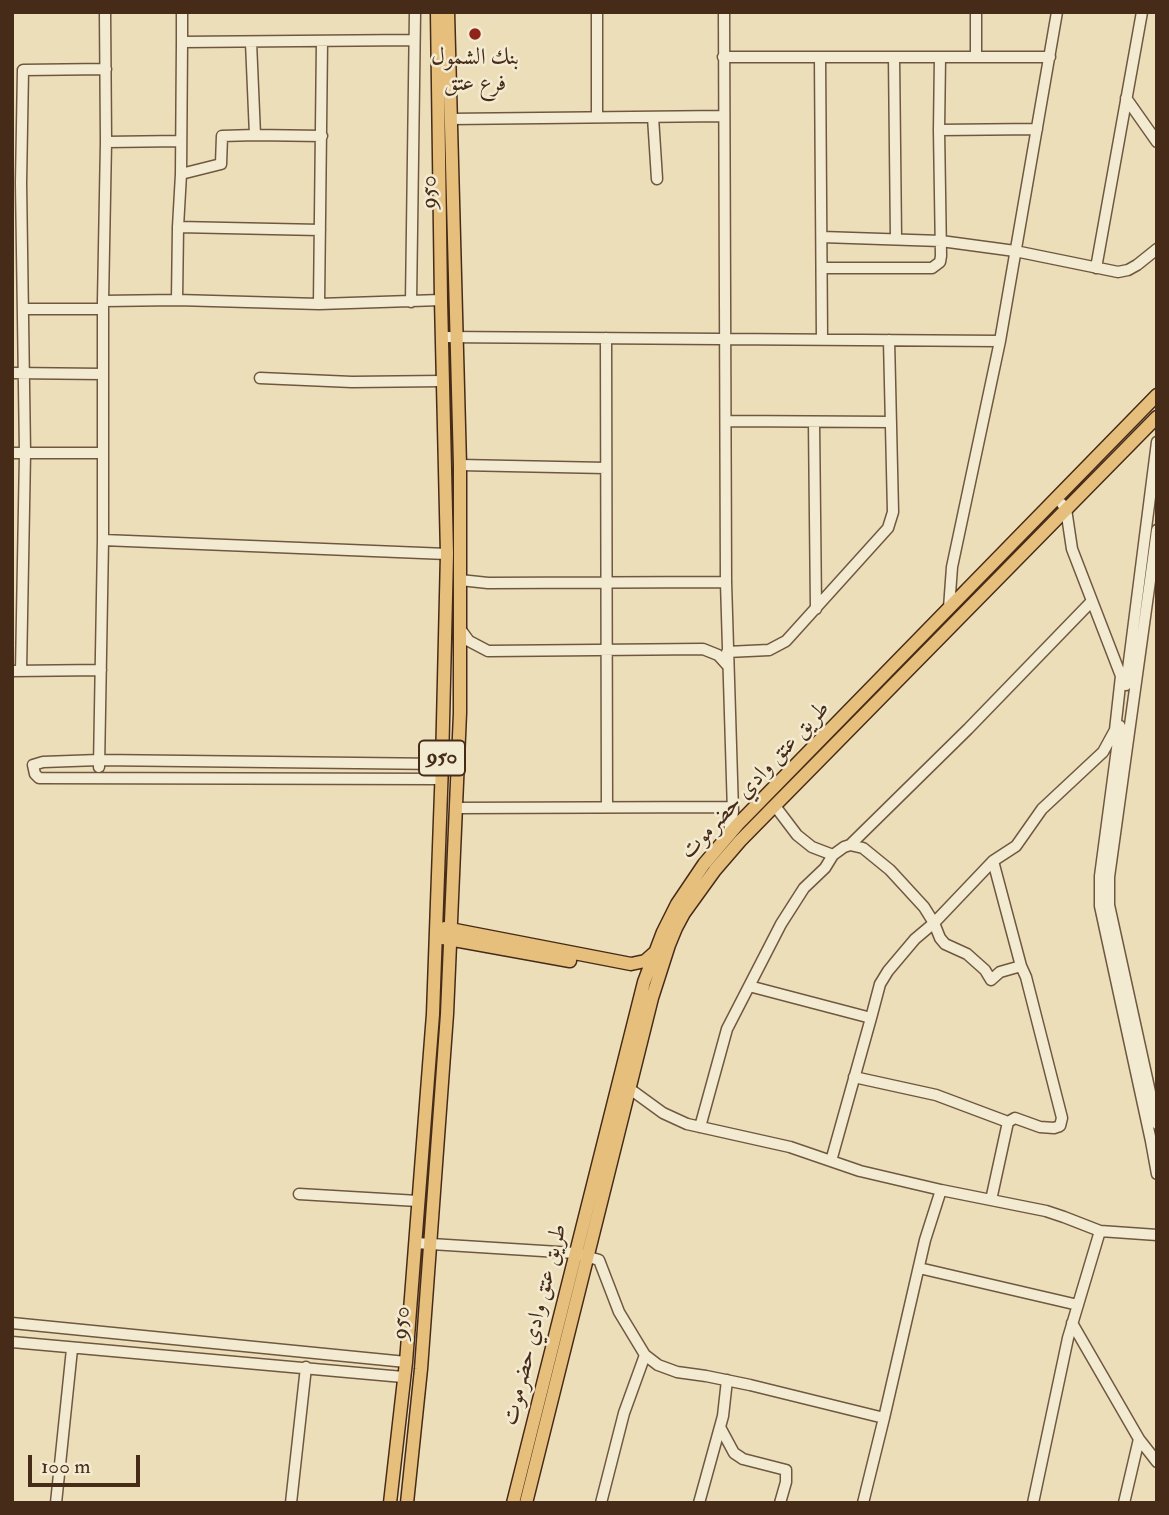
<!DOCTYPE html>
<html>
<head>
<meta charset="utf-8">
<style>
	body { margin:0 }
	#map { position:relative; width:1169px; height:1515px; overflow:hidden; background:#eddeba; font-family:"IM FELL Double Pica",serif }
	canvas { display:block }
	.frame { position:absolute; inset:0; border:14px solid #462b18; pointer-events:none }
	.scale { position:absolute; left:28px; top:1455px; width:112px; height:32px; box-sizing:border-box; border:4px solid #462b18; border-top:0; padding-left:9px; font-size:21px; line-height:24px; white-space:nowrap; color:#462b18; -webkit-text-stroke:5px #f3ead2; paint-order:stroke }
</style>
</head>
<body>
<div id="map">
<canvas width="1169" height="1515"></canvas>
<div class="frame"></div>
<div class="scale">100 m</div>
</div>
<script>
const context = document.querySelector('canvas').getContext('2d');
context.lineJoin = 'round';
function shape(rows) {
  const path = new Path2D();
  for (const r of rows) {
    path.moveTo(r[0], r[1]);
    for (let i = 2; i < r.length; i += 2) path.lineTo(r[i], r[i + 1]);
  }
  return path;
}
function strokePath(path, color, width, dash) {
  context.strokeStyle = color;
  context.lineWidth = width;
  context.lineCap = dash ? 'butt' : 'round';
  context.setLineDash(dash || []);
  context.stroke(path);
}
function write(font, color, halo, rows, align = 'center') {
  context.font = font + ' "IM FELL Double Pica",Amiri,serif';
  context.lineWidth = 5;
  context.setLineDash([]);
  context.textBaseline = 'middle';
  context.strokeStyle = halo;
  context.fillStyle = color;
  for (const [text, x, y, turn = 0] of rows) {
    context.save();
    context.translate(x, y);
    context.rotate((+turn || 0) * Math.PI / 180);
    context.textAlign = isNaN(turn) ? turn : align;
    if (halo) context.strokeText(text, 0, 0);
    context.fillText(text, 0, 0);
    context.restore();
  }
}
const minor = shape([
	[182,12,182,42,414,40],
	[597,12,597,117],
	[724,12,726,582,733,812,731,824,728,834],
	[251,42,255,135],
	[723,57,1050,57],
	[820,57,822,339],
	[894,57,896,239],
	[976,57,976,12],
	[1126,98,1157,142],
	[653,117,657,179],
	[450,119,724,116],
	[939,130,1037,129],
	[106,142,181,141],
	[181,174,221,164,222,136,255,135,322,136],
	[178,227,320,230],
	[822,237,941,241,1015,251,1118,272,1128,270,1137,265,1157,249],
	[823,268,932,268,940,262,941,256,939,130,940,57],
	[1096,268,1142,12],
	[177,300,178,227,181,174,182,42],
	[103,301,177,300,319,304,441,300],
	[411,302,415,12],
	[319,304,322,41],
	[23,309,103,309],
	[442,337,1000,341],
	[606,338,607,807],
	[12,373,103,374],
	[260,378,352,382,443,381],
	[726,421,891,422],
	[814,422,816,609],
	[12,453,103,453],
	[460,465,606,468],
	[1157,530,1109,877,1109,905,1157,1124],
	[103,540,447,554],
	[460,580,488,583,726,582],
	[949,608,952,567,1000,341,1057,12],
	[461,630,469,641,488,651,703,649,718,655,727,665],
	[727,652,769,650,786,641,888,528,893,512,889,340],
	[12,671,101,670],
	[21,671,25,453,21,183,23,70,106,69],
	[1126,685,1157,442],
	[1120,726,1100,876,1100,906,1151,1141,1157,1174],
	[99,767,103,540,103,301,106,142,105,12],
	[441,779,39,778,35,774,33,765,43,762,99,760,442,764],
	[456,808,732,807],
	[850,845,968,729,1091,602],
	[833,855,844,847,850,845,863,848,890,870,924,907,934,923,940,938,945,944,967,954,985,970,991,980,1000,972,1021,966,1026,977,1062,1118,1060,1126,1054,1128,1040,1127,1015,1118,1008,1122,991,1200],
	[993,861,1021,966],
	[749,986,871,1018,880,984,888,971,915,939,934,923,993,861,1016,846,1042,809,1103,752,1115,730,1121,676,1072,549,1066,509,1062,504],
	[854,1077,936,1095,1008,1122],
	[630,1089,663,1113,687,1124,790,1147,860,1171,941,1190,1046,1211,1064,1217,1100,1231,1068,1338,1033,1503],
	[700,1127,727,1029,781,924,804,888,825,868,833,855,812,847,797,835,775,806],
	[831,1161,871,1018],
	[299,1194,418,1201],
	[1100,1231,1157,1235],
	[415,1243,575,1253,599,1260,619,1312,645,1355,658,1365,677,1372,706,1376,750,1385,884,1418,925,1240,941,1190],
	[919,1268,1078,1305],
	[12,1323,406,1362],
	[1072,1323,1139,1439,1157,1462],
	[12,1342,403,1377],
	[720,1427,734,1453,743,1459,786,1470,786,1482,780,1503],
	[56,1503,72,1349],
	[291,1503,306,1367],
	[601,1503,624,1413,645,1355],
	[699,1503,723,1416,727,1380],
	[863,1503,884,1418],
	[1124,1503,1139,1439]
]);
const major = shape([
	[445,928,631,964,645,961,654,953],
	[443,938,570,961],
	[390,1503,406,1362,433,1014,442,764,447,554,441,300,437,12],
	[407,1503,421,1369,447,1014,460,713,460,465,448,12],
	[513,1503,644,982,663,932,677,904,704,864,738,824,1157,395],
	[526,1503,652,998,669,945,676,928,684,913,715,870,740,841,1157,417]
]);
const markers = [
	[475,34,7,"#8f2418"]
];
const shields = [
	[442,758,46]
];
const shieldNames = [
	["950",442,758]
];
const poiNames = [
	["بنك الشمول",475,59],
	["فرع عتق",475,85]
];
const streetNames = [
	["950",431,192,-91],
	["طريق عتق وادي حضرموت",756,781,-47],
	["950",403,1323,-86],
	["طريق عتق وادي حضرموت",536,1325,-76]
];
strokePath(minor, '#705840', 13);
strokePath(major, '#462b18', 15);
strokePath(minor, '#f3ead2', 10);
strokePath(major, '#e6bf7d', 12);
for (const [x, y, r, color] of markers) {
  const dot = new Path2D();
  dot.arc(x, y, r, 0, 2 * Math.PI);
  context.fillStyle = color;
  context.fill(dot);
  strokePath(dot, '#f3ead2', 2.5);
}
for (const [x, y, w] of shields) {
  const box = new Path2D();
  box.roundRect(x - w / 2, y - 17.5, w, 35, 5);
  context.fillStyle = '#f3ead2';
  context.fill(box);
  strokePath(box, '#462b18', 2);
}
write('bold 21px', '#462b18', null, shieldNames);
write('23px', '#462b18', '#f3ead2', poiNames);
write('23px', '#462b18', '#f3ead2', streetNames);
</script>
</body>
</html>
